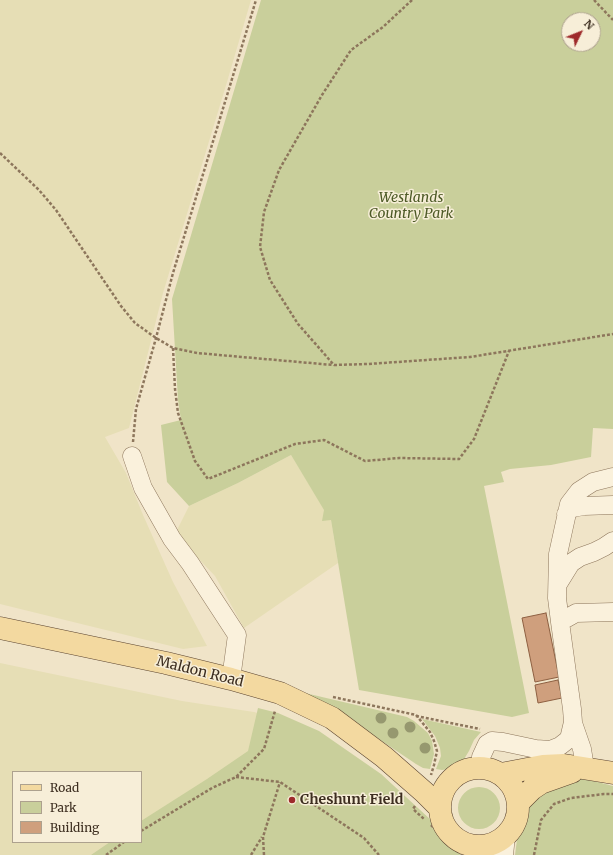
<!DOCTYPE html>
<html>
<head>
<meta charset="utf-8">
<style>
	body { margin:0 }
	#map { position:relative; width:613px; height:855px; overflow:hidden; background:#f0e4c8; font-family:Merriweather,serif }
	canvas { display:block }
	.legend { position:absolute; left:12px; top:771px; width:130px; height:72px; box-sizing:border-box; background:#f7eed8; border:1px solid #ada18e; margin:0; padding:5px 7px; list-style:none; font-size:12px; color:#3d2e20 }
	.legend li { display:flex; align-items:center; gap:8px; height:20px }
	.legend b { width:20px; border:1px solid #ada18e }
	.north { position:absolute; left:561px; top:12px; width:40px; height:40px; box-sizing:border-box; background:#f7eed8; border:1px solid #ada18e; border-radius:50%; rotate:47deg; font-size:11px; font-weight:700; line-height:16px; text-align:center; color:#3d2e20 }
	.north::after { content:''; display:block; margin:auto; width:14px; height:18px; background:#9e2a2b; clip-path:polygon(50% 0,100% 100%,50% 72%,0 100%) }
</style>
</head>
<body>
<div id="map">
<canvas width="613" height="855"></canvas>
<ul class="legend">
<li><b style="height:5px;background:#f3d9a0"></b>Road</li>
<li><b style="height:11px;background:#c9cf9b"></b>Park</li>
<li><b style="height:11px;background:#cf9f7d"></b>Building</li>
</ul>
<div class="north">N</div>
</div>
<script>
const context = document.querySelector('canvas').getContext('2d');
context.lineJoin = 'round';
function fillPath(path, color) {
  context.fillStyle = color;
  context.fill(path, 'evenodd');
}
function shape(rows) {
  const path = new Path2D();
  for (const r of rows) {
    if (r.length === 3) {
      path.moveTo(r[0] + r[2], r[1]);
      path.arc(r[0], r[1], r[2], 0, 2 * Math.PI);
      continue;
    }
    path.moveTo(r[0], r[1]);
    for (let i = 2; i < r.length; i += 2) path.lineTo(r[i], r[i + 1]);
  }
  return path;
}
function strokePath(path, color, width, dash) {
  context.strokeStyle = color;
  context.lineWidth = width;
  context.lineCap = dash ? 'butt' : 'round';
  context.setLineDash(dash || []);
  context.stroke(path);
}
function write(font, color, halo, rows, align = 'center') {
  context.font = font + ' Merriweather,serif';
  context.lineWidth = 3;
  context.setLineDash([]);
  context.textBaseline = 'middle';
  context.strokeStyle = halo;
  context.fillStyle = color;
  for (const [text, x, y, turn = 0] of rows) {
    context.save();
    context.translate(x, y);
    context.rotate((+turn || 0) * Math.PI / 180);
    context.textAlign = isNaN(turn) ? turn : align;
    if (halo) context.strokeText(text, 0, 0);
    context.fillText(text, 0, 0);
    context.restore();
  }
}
const farmland = shape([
	[0,0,251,0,227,82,163,293,129,428,105,437,126,473,143,515,173,582,207,646,183,649,0,604],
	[291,455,331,520,338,563,244,628,215,576,175,534,189,506,238,483],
	[0,663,182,701,254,712,278,719,350,817,381,774,420,811,469,855,0,855],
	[13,772,141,772,141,842,13,842]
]);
const green = shape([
	[261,0,613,0,613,429,593,428,591,457,551,465,510,469,501,472,504,482,484,486,529,713,512,717,359,690,331,520,322,521,324,510,291,455,238,483,189,506,167,482,161,425,181,420,178,400,172,299],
	[569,20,593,20,593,44,569,44],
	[288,689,407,717,414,721,428,733,432,741,434,754,430,769,423,768,416,764,355,723],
	[258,708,278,713,319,731,381,774,469,855,91,855,110,842,141,842,141,821,207,779,248,751],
	[422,719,481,732,474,740,469,751,461,764,455,768,442,770,436,769,441,756,440,748,435,736],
	[575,779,586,779,613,786,613,855,515,855,519,824,523,814,528,806,534,798],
	[479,808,21]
]);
const building = shape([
	[546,613,559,677,535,682,522,618,546,613],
	[558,680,562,698,538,703,535,685,558,680]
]);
const path = shape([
	[412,0,383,27,351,50,322,95,279,170,264,212,260,247,270,280,298,324,334,365,368,364,470,357,613,334],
	[594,0,613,20],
	[0,153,39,190,56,210,121,306,135,323,156,338,173,348,197,353,333,365],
	[173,348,175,389,178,413,195,461,208,479,295,444,324,440,365,461,399,458,459,459,474,439,509,351],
	[133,442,136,409,156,338,173,273,256,0],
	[333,697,416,715,430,732,434,741,437,751,434,765,431,775],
	[416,716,480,729],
	[236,777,280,782,364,838,379,855],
	[415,806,413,809,424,819],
	[431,825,463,855],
	[141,831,212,788,236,777,264,749,275,711],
	[106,855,124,842],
	[251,855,262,837],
	[264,855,263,837,280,782],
	[534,855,541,820,554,804,571,798,604,794,613,794]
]);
const minor = shape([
	[132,456,143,488,172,539,190,563,237,635,231,679],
	[566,514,572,508,584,506,613,505],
	[558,584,571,563,580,557,594,552,604,547,613,541],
	[560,622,557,598,558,554,569,504,579,491,593,482,613,477],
	[573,723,582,749,585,768],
	[480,768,481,757,487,744,492,741,503,742,536,749,550,750,560,746,569,739,573,722,572,709,560,622,576,613,613,612],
	[486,846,492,855],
	[504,855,506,836]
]);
const major = shape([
	[0,628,166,663,231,679,280,693,332,718,384,757,424,792,440,808],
	[479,807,39],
	[501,774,543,766,564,765,613,773],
	[518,803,532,789,541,783,572,772]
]);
const trees = [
	[381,718],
	[410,727],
	[393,733],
	[425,748]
];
const markers = [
	[292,800,4,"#9e2a2b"]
];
const parkNames = [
	["Westlands",411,198],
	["Country Park",411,214]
];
const streetNames = [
	["Maldon Road",200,672,14]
];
const poiNames = [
	["Cheshunt Field",300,800]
];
fillPath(farmland, '#e6deb5');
fillPath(green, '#c9cf9b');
fillPath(building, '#cf9f7d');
strokePath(building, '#8d5f41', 1);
strokePath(minor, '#8d765c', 19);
strokePath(major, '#5b4430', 23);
strokePath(path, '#8d765c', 2.5, [3, 2]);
strokePath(minor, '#faf1dc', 18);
strokePath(major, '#f3d9a0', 22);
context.fillStyle = '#96986f';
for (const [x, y] of trees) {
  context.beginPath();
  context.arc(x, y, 5.5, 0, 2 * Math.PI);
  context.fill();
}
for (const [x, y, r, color] of markers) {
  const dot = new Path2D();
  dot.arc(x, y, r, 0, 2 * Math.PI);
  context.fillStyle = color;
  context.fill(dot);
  strokePath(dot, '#f7eed8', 1.5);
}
write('italic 14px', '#4d5a26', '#f7eed8', parkNames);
write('14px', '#3d2e20', '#f7eed8', streetNames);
write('bold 14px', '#3d2e20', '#f7eed8', poiNames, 'left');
</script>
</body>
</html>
